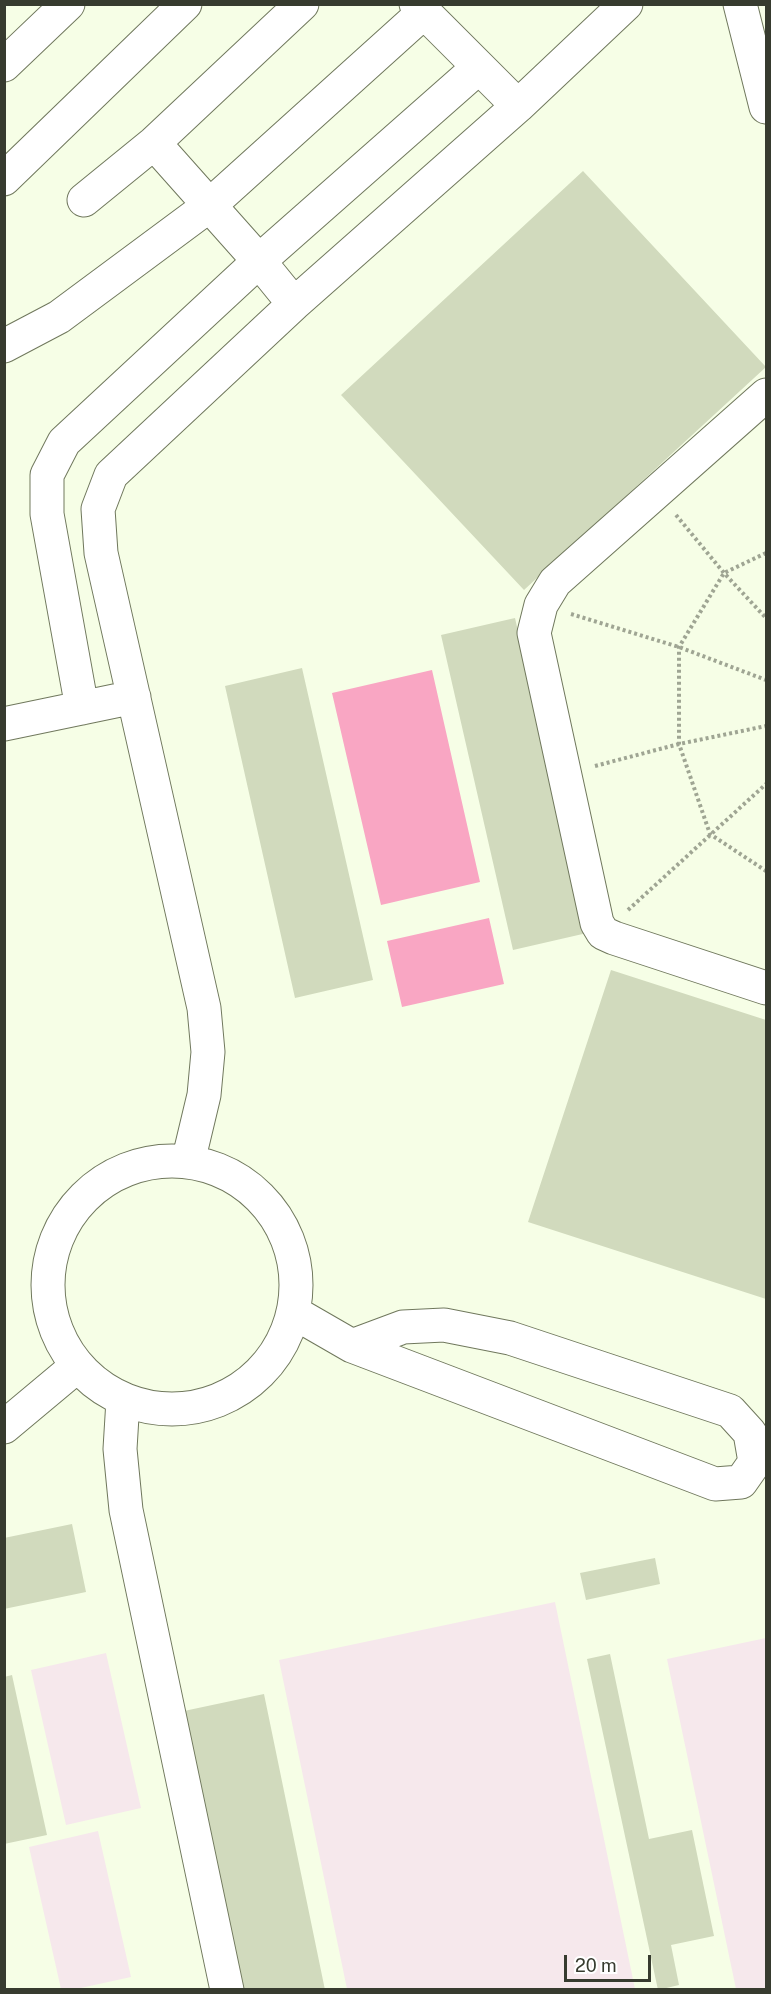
<!DOCTYPE html>
<html>
<head>
<meta charset="utf-8">
<style>
	body { margin:0 }
	#map { position:relative; width:771px; height:1994px; overflow:hidden; background:#f6fee6; font-family:"Public Sans",sans-serif }
	canvas { display:block }
	.frame { position:absolute; inset:0; border:6px solid #373b2f; pointer-events:none }
	.scale { position:absolute; left:564px; top:1955px; width:87px; height:27px; box-sizing:border-box; border:3px solid #373b2f; border-top:0; padding-left:8px; font-size:18px; line-height:21px; white-space:nowrap; color:#373b2f; -webkit-text-stroke:4px #fff; paint-order:stroke }
</style>
</head>
<body>
<div id="map">
<canvas width="771" height="1994"></canvas>
<div class="frame"></div>
<div class="scale">20 m</div>
</div>
<script>
const context = document.querySelector('canvas').getContext('2d');
context.lineJoin = 'round';
function fillPath(path, color) {
  context.fillStyle = color;
  context.fill(path, 'evenodd');
}
function shape(rows) {
  const path = new Path2D();
  for (const r of rows) {
    if (r.length === 3) {
      path.moveTo(r[0] + r[2], r[1]);
      path.arc(r[0], r[1], r[2], 0, 2 * Math.PI);
      continue;
    }
    path.moveTo(r[0], r[1]);
    for (let i = 2; i < r.length; i += 2) path.lineTo(r[i], r[i + 1]);
  }
  return path;
}
function strokePath(path, color, width, dash) {
  context.strokeStyle = color;
  context.lineWidth = width;
  context.lineCap = dash ? 'butt' : 'round';
  context.setLineDash(dash || []);
  context.stroke(path);
}
const green = shape([
	[555,1602,635,1989,347,1989,279,1660],
	[766,1638,766,1989,736,1989,667,1659],
	[106,1653,141,1808,66,1825,31,1670],
	[98,1831,131,1977,76,1989,61,1989,29,1847]
]);
const water = shape([
	[432,670,480,882,381,905,332,693],
	[489,918,504,984,402,1007,387,941]
]);
const building = shape([
	[583,171,766,367,524,590,341,395],
	[515,618,587,933,513,950,441,635],
	[302,668,373,980,295,998,225,686],
	[611,970,766,1020,766,1299,528,1222],
	[72,1524,86,1592,4,1609,4,1538],
	[655,1558,660,1584,586,1600,580,1573],
	[610,1654,649,1839,692,1830,714,1936,671,1945,679,1985,658,1990,587,1659],
	[12,1675,47,1835,4,1844,4,1677],
	[264,1694,325,1990,243,1990,184,1711]
]);
const path = shape([
	[676,515,724,573,766,618],
	[766,553,724,573,679,647,679,744,710,834,766,871],
	[571,614,679,647,766,680],
	[595,766,679,744,766,726],
	[628,910,766,784]
]);
const minor = shape([
	[416,4,518,106],
	[740,4,766,107],
	[4,65,68,4],
	[154,143,259,261,294,304],
	[4,179,185,4],
	[84,200,154,143,302,4],
	[4,346,59,317,210,205,424,12],
	[766,395,555,582,541,605,534,633,597,923,603,933,614,938,766,988],
	[82,708,47,514,47,475,64,442,259,261,479,67],
	[4,724,134,697],
	[172,1285,124],
	[188,1162,204,1095,208,1052,204,1008,101,553,98,509,111,475,294,304,518,106,626,4],
	[293,1312,352,1346,715,1484,741,1482,755,1462,750,1433,730,1411,510,1338,444,1325,403,1327,352,1346],
	[123,1400,120,1449,126,1510,227,1990],
	[4,1427,77,1366]
]);
fillPath(green, '#f6e8ec');
fillPath(water, '#f9a6c3');
fillPath(building, '#d1dabd');
strokePath(minor, '#70785d', 35);
strokePath(path, '#9fa593', 4, [3, 3]);
strokePath(minor, '#fff', 33);
</script>
</body>
</html>
